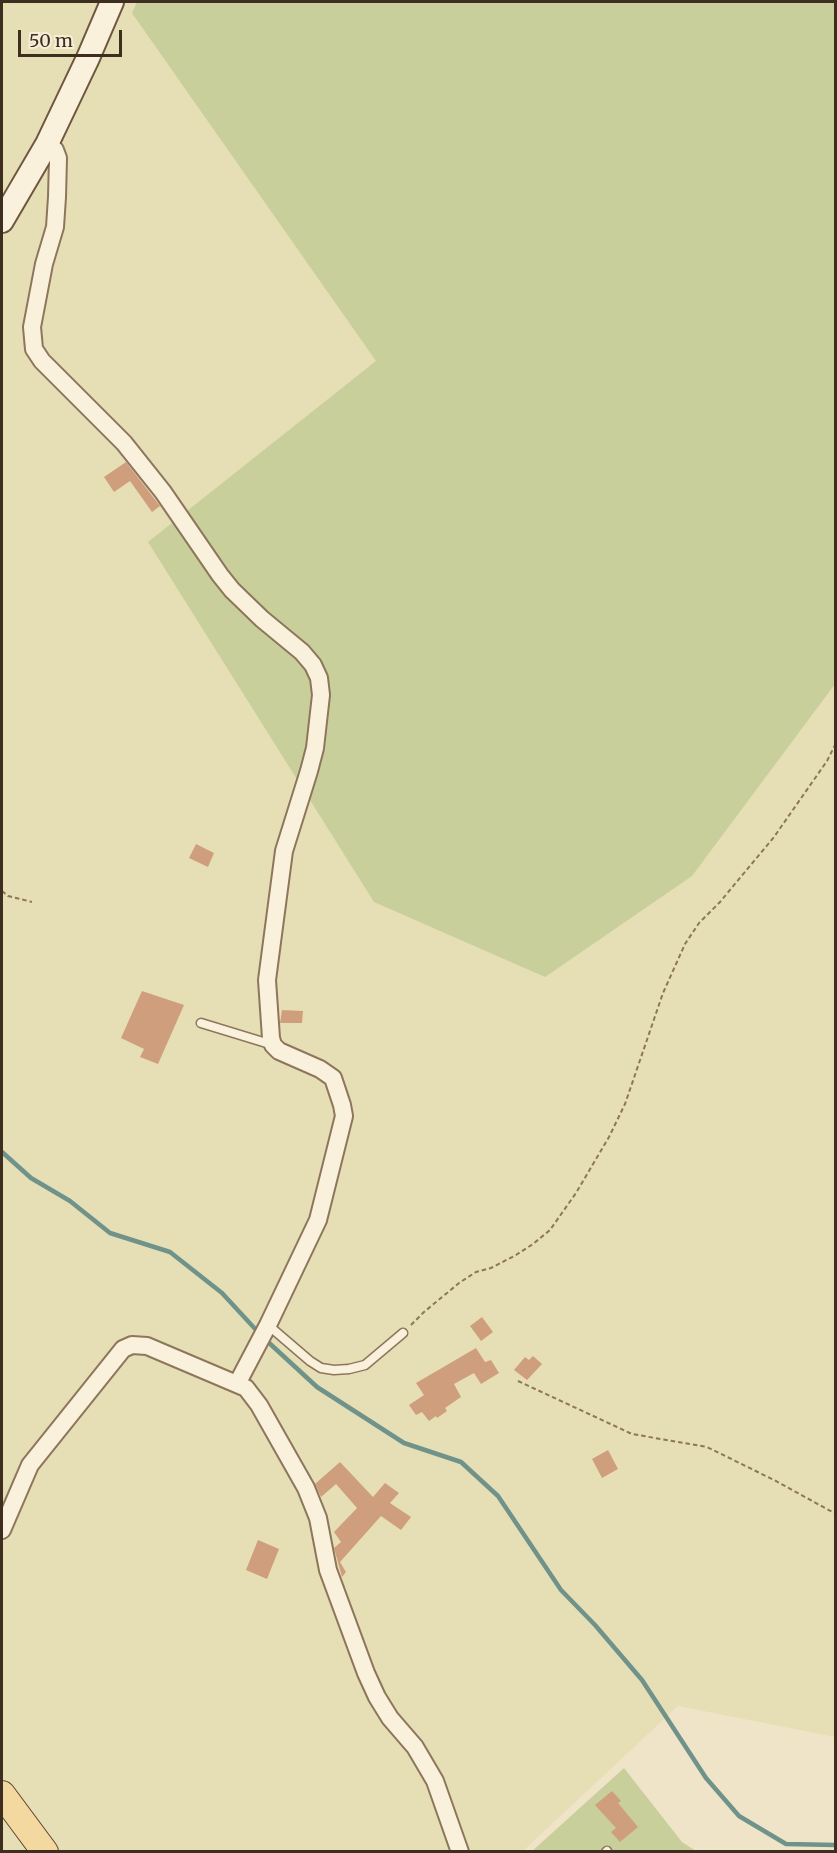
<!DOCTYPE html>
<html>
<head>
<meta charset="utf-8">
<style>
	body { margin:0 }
	#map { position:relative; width:837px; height:1853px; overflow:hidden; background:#f0e4c8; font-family:Merriweather,serif }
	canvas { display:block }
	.frame { position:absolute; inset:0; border:3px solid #3d2e20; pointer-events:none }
	.scale { position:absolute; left:18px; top:30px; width:104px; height:27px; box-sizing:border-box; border:3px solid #3d2e20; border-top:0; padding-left:8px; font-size:18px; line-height:21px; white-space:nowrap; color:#3d2e20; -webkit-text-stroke:4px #f7eed8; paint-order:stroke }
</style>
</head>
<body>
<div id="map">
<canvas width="837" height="1853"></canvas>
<div class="frame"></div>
<div class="scale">50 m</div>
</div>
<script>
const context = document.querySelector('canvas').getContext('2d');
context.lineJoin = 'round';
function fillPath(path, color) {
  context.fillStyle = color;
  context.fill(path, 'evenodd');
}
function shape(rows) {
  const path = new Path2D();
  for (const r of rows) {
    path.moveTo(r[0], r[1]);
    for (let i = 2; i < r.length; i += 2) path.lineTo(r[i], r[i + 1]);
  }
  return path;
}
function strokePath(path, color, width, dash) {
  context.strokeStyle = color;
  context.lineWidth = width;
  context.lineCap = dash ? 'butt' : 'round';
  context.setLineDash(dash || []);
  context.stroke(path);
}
const farmland = shape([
	[2,2,835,2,835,1737,678,1706,523,1851,2,1852]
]);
const green = shape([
	[137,2,835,2,835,684,692,876,545,977,374,902,148,542,376,361,132,13],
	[624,1768,682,1842,696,1851,531,1852]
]);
const stream = shape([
	[2,1152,31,1178,70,1201,110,1233,170,1252,222,1293,258,1332],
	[267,1341,317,1387,404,1443,461,1462,498,1496,561,1590,595,1625,642,1680,706,1778,739,1816,786,1844,836,1845]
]);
const building = shape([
	[126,462,160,506,152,512,130,481,114,492,104,477],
	[196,844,214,853,208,867,189,858],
	[142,991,184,1005,158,1064,140,1057,144,1049,121,1038],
	[282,1010,303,1011,302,1023,280,1023],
	[482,1317,493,1332,481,1341,470,1326],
	[476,1348,485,1362,491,1360,499,1373,481,1384,474,1373,454,1384,461,1397,445,1408,447,1411,437,1418,436,1416,429,1421,422,1412,416,1415,409,1405,424,1395,416,1383],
	[533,1356,542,1364,527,1380,514,1370,525,1357,529,1360],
	[608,1450,618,1469,602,1478,592,1459],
	[340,1462,373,1497,385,1483,399,1493,390,1503,411,1517,401,1530,381,1516,340,1562,346,1572,342,1577,334,1548,341,1542,334,1532,357,1508,336,1484,321,1497,315,1484],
	[258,1540,279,1549,267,1579,246,1570],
	[612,1791,621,1801,618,1803,638,1827,620,1842,611,1832,616,1828,595,1805]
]);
const path = shape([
	[2,891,8,896,32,902],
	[411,1325,424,1312,459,1283,476,1272,491,1268,516,1255,533,1244,550,1230,576,1193,609,1137,625,1104,663,993,685,944,699,923,720,902,774,837,827,761,836,743],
	[518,1381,632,1434,707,1447,774,1480,836,1514]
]);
const service = shape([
	[201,1023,273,1045],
	[268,1325,310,1361,321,1368,334,1370,349,1369,365,1365,403,1333],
	[606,1852,607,1851]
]);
const minor = shape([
	[47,144,55,150,58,158,57,197,55,227,44,264,32,327,34,349,42,361,124,443,163,492,220,575,232,590,262,619,302,652,313,665,319,678,321,695,315,748,309,771,284,851,267,980,271,1038,273,1045,279,1051,320,1069,333,1078,342,1105,344,1116,318,1220,268,1325,237,1384],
	[2,1530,30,1465,123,1349,132,1345,147,1346,246,1388,259,1405,306,1488,318,1518,328,1570,366,1673,377,1697,390,1718,415,1747,435,1781,460,1852]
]);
const secondary = shape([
	[2,221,47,144,88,58,112,2]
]);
const primary = shape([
	[2,1794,45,1852]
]);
fillPath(farmland, '#e6deb5');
fillPath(green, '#c9cf9b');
strokePath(stream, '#6f938a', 4.5);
fillPath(building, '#cf9f7d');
strokePath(service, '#8d765c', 11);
strokePath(minor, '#8d765c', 20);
strokePath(secondary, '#6f573f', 26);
strokePath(primary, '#5b4430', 28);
strokePath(path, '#8d765c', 2, [4.5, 3]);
strokePath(service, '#faf1dc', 8);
strokePath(minor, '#faf1dc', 16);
strokePath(secondary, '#faf1dc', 22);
strokePath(primary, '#f3d9a0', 26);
</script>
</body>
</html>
